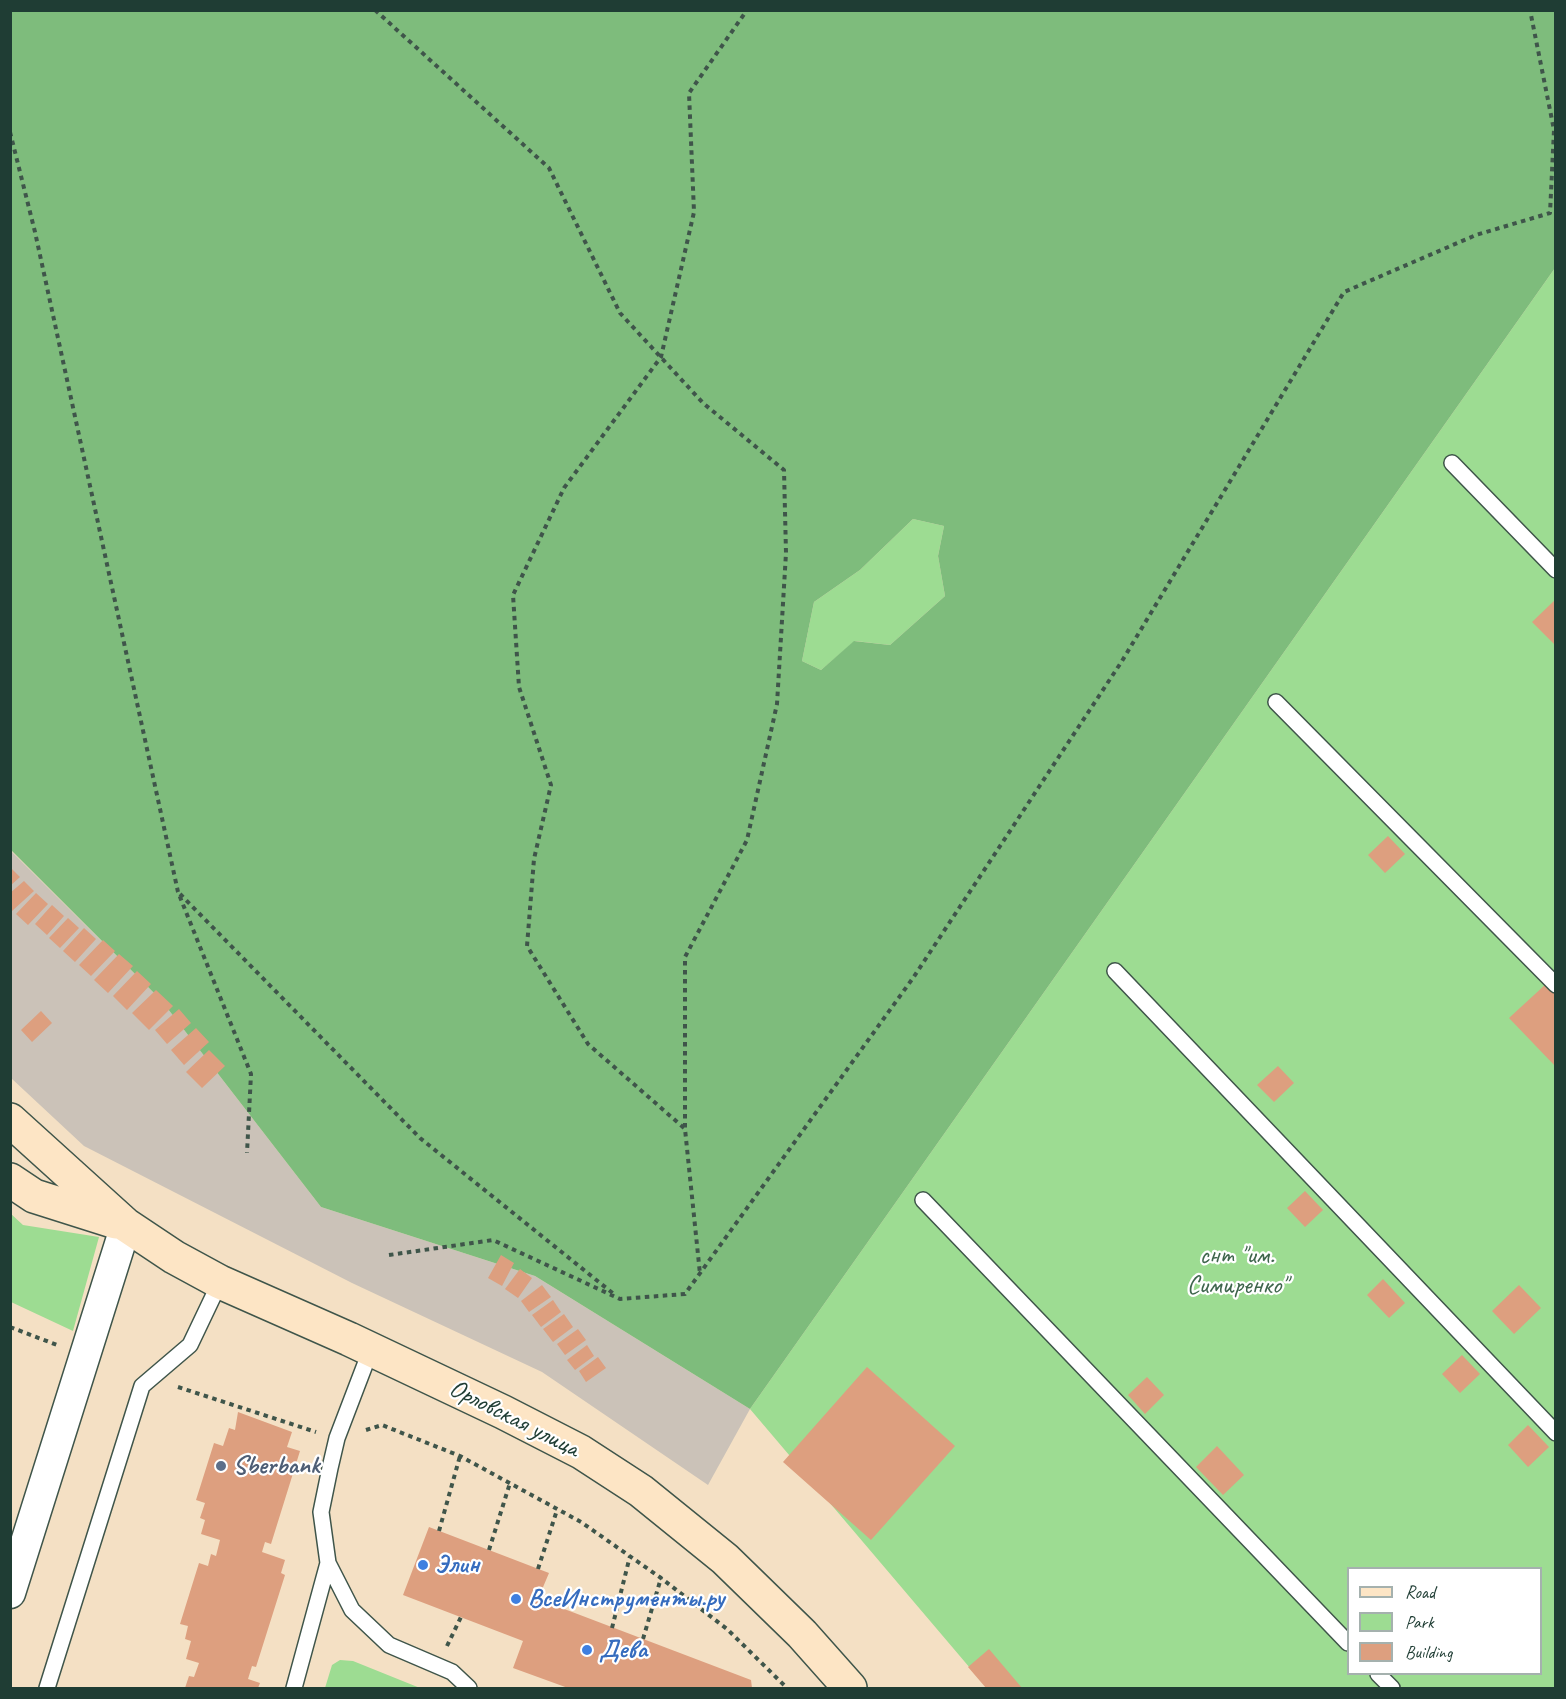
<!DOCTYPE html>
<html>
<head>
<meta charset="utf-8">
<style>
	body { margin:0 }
	#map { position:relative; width:1566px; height:1699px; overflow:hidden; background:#f4e0c4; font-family:Caveat,sans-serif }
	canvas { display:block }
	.frame { position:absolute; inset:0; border:12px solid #1f3d34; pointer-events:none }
	.legend { position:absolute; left:1347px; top:1567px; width:195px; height:108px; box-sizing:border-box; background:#fff; border:2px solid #a5b1ae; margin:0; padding:8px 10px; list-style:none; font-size:18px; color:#1f3d34 }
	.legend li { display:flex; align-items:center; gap:12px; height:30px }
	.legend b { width:30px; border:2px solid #a5b1ae }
</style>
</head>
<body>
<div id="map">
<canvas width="1566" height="1699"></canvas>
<div class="frame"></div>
<ul class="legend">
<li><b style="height:8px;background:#fde5c5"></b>Road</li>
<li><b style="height:16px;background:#9ddc92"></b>Park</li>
<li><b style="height:16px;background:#dd9f7f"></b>Building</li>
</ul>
</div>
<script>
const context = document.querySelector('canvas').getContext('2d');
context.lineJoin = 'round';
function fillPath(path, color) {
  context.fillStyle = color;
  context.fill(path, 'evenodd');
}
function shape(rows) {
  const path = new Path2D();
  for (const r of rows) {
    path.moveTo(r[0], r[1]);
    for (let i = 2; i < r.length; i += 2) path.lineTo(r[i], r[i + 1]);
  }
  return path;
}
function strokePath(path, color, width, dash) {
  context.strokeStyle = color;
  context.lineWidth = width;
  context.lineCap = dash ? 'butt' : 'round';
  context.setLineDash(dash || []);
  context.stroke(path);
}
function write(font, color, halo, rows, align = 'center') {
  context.font = font + ' Caveat,sans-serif';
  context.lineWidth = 4.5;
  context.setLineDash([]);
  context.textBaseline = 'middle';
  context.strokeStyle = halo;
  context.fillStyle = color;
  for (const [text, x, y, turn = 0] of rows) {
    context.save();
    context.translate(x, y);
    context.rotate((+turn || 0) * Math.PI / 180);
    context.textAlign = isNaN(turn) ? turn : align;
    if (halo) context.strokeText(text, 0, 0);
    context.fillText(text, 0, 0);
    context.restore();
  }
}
const industrial = shape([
	[10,850,161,1000,321,1207,535,1276,750,1409,708,1485,542,1372,352,1283,84,1146,11,1078]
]);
const green = shape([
	[1555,268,1555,1688,987,1688,750,1409],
	[1348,1568,1540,1568,1540,1674,1348,1674],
	[913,519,944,526,938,556,945,596,890,645,855,641,821,670,802,661,814,602,860,570],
	[10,1213,23,1225,99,1237,73,1331,11,1302],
	[340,1660,353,1661,420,1688,325,1688,332,1665]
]);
const forest = shape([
	[10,11,1555,11,1555,268,750,1409,535,1276,321,1207,161,1000,11,850],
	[913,519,944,526,938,556,945,596,890,645,854,641,821,670,802,661,814,602,860,570]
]);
const building = shape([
	[1556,599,1556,646,1532,622],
	[1388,836,1405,854,1385,873,1368,855],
	[10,867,20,877,10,886],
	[24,881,34,891,12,911,10,909,10,893],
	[36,893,48,904,28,925,16,914],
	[52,905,64,916,47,935,35,924],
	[68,918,79,928,60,948,49,938],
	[84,928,96,939,75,962,63,951],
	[103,940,115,951,91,976,79,965],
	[119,954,133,966,108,993,94,980],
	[137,971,151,984,127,1010,113,996],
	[1546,984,1556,994,1556,1067,1509,1018],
	[156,990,173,1006,149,1030,132,1013],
	[179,1009,191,1023,167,1044,155,1030],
	[41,1011,52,1023,32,1042,21,1030],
	[196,1028,209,1042,184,1065,171,1050],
	[209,1050,225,1066,202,1088,186,1072],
	[1278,1066,1294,1083,1274,1102,1257,1085],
	[1305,1191,1323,1210,1305,1227,1287,1208],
	[501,1255,514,1263,502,1286,488,1278],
	[520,1269,532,1278,518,1298,505,1289],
	[1383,1279,1405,1303,1389,1318,1367,1295],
	[542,1285,551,1297,529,1312,521,1301],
	[1519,1285,1541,1308,1514,1334,1492,1311],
	[553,1300,561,1312,541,1327,532,1315],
	[564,1314,573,1327,553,1342,543,1329],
	[578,1329,586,1340,565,1355,557,1344],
	[587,1345,594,1356,575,1370,567,1360],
	[1462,1355,1480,1374,1460,1393,1442,1374],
	[598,1357,606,1368,586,1382,579,1371],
	[867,1367,955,1446,871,1540,783,1462],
	[1147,1377,1164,1395,1145,1414,1128,1395],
	[238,1412,292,1432,287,1447,300,1451,271,1544,265,1542,262,1552,285,1560,281,1573,285,1575,256,1667,252,1666,248,1679,260,1683,258,1688,185,1688,189,1676,194,1677,199,1663,186,1659,191,1641,185,1639,188,1626,180,1624,199,1563,208,1566,211,1554,216,1556,220,1540,201,1534,205,1520,200,1518,205,1503,196,1500,214,1443,223,1446,229,1428,235,1430],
	[1528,1425,1549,1447,1528,1467,1508,1445],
	[1217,1446,1244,1475,1223,1495,1196,1467],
	[429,1527,549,1573,538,1599,751,1680,752,1688,568,1688,513,1668,523,1641,403,1595],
	[989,1649,1022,1688,986,1688,968,1667]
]);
const path = shape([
	[375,10,549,168,620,313,703,403,784,470,786,553,777,704,747,840,685,957,685,1129,700,1274],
	[10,132,35,232,178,892,251,1074,247,1153],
	[180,894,420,1138,615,1295],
	[684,1128,588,1044,527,946,534,859,551,785,519,687,513,595,564,488,661,357,694,212,689,93,747,10],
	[389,1255,493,1240,620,1299,685,1294,913,978,1122,661,1344,292,1476,235,1550,213,1554,130,1530,10],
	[10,1327,57,1345],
	[178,1387,316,1432],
	[366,1430,382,1425,460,1456,581,1522,661,1578,727,1629,787,1688],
	[439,1531,460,1456],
	[489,1550,510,1483],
	[538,1569,557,1510],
	[612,1628,630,1556],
	[643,1639,661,1578],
	[447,1646,461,1617]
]);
const lane = shape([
	[1452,463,1556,570],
	[1276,702,1556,985],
	[1115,971,1556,1433],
	[923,1200,1348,1643],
	[328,1563,352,1610,389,1645,452,1672,469,1688],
	[1378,1674,1392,1688],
	[47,1688,142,1386,190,1345,220,1282],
	[294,1688,328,1563,321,1512,330,1468,337,1438,371,1349]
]);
const street = shape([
	[10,1593,126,1225]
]);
const secondary = shape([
	[10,1120,126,1225,174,1257,220,1282,349,1339,503,1412,581,1452,641,1491,725,1559,802,1634,850,1688],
	[10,1180,34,1196,116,1222]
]);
const markers = [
	[221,1466,6,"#5c6f8a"],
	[423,1565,6,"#3f7fe0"],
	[516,1599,6,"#3f7fe0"],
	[587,1650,6,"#3f7fe0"]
];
const parkNames = [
	["снт \"им.",1237,1256],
	["Симиренко\"",1237,1286]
];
const streetNames = [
	["Орловская улица",514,1419,27]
];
const serviceNames = [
	["Sberbank",233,1466]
];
const shopNames = [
	["Элин",435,1565],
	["ВсеИнструменты.ру",528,1599],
	["Дева",599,1650]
];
fillPath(industrial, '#cbc2b8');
fillPath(green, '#9ddc92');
fillPath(forest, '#7ebc7c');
fillPath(building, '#dd9f7f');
strokePath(lane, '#3f554a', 18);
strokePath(street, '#3f554a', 33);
strokePath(secondary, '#3f554a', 36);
strokePath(path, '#3f554a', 4, [4.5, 4.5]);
strokePath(lane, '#fff', 15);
strokePath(street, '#fff', 30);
strokePath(secondary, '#fde5c5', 33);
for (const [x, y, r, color] of markers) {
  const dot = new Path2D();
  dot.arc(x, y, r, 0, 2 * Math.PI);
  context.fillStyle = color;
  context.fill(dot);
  strokePath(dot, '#fff', 2);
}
write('26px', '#3e654c', '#fff', parkNames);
write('26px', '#1f3d34', '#fff', streetNames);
write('bold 26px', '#4e5e75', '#fff', serviceNames, 'left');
write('bold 26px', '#366cbe', '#fff', shopNames, 'left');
</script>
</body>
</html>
